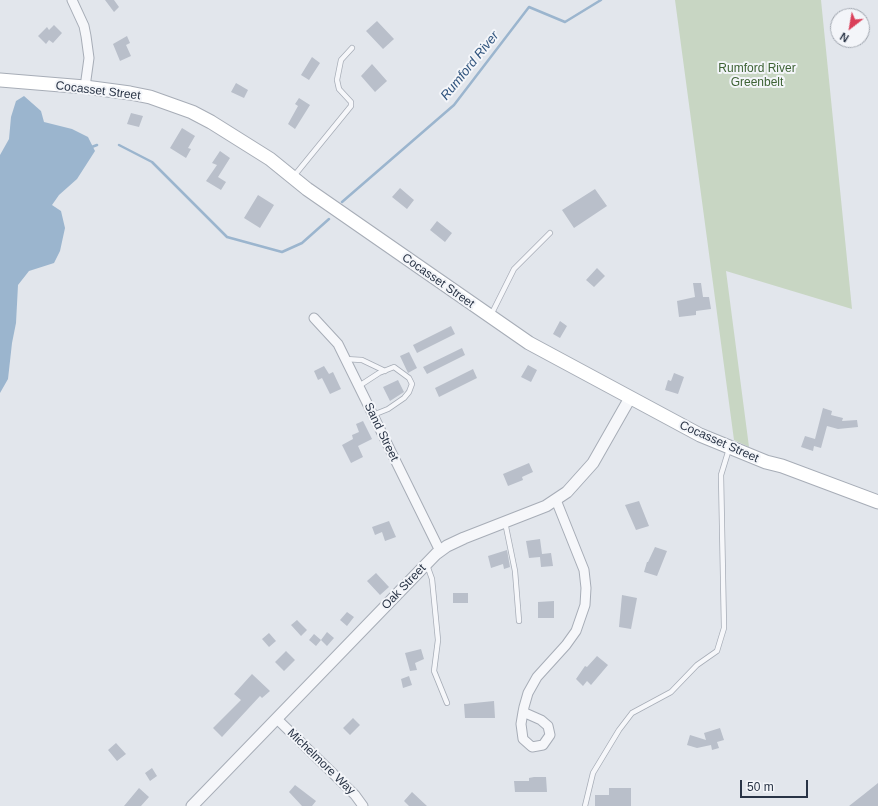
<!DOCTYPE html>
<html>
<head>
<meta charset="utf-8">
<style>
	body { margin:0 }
	#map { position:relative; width:878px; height:806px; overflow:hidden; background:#e2e6ec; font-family:Arial,sans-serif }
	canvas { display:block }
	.north { position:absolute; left:830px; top:8px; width:40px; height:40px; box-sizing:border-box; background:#f3f5f9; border:1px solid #a2a8b1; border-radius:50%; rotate:211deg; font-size:11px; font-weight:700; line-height:16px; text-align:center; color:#293446 }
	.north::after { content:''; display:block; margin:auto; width:14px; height:18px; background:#da3f59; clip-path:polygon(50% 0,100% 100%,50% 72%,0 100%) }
	.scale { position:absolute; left:740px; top:780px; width:68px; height:18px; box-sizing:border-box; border:2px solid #293446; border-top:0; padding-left:5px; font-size:12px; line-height:14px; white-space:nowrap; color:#293446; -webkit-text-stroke:3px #f3f5f9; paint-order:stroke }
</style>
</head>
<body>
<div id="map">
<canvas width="878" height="806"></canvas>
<div class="north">N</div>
<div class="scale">50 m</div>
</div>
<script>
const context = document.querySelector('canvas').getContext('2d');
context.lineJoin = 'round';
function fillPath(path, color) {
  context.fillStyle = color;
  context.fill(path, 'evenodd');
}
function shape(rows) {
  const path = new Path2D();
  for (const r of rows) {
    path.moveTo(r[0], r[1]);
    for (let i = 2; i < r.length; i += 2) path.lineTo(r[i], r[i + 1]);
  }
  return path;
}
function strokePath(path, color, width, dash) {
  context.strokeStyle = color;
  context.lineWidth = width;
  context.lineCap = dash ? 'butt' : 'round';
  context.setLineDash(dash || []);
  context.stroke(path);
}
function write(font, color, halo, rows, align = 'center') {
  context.font = font + ' Arial,sans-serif';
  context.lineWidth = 4;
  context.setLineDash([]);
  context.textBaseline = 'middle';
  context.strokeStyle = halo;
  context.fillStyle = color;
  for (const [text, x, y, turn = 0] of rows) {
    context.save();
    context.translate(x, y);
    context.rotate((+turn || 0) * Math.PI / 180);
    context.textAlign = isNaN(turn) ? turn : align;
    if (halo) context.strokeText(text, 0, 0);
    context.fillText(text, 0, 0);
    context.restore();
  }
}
const green = shape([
	[675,0,821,0,852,309,726,271,749,447,734,440]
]);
const water = shape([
	[24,96,41,111,44,122,72,129,88,137,95,151,77,179,59,195,52,205,61,211,65,228,60,251,54,263,29,271,18,285,16,323,12,343,8,379,0,393,0,155,9,139,11,117,16,101]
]);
const stream = shape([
	[119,145,152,162,227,237,282,252,302,243,329,219],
	[89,148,97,145],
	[342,202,454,105,529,7,565,22,601,0]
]);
const building = shape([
	[105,0,114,0,119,7,114,12],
	[377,21,394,39,383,49,366,31],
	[54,25,62,33,53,43,49,40,46,44,38,36,47,27,49,30],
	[127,36,130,43,126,45,131,56,120,61,113,44],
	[312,57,320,63,309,80,301,75],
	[372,64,387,81,375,92,361,76],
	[236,83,248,90,244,98,231,92],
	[299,98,310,105,295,129,288,124,298,106,295,104],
	[131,113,143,116,139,127,127,124],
	[182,128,195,136,188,148,191,149,186,158,170,148],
	[220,151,230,158,218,177,226,182,221,190,206,181,217,165,212,163],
	[400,188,414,200,407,209,392,197],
	[595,189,607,206,574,228,562,210],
	[258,195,274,205,260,228,244,218],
	[437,221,452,233,445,242,430,230],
	[597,268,605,276,594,287,586,280],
	[693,283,701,283,703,297,709,297,711,309,696,311,696,315,679,317,677,301,695,297],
	[560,321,567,326,560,338,553,334],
	[451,326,455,334,417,353,413,345],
	[462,348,465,355,427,374,423,367],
	[409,352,417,368,408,373,400,356],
	[528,365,537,370,531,382,521,377],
	[324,366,329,374,333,372,341,389,330,394,322,378,318,380,314,371],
	[473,369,477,378,439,397,435,388],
	[674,373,684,377,678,394,665,390,668,380,671,381],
	[398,380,404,392,390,401,383,387],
	[823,408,832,411,831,415,843,418,842,421,857,420,858,427,838,429,827,426,821,448,814,446,813,451,801,447,805,436,815,439],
	[363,421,372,439,358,446,363,457,351,463,342,445,353,439,352,435,359,432,356,424],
	[529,463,533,472,522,477,523,480,508,486,503,474],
	[639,501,649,526,636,530,625,505],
	[389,521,396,537,385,541,382,532,375,535,372,527],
	[540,539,542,554,551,553,553,566,541,567,540,557,529,558,526,541],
	[655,547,667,551,657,576,644,572,647,562,648,562],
	[507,550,510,567,504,569,503,564,491,568,488,556],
	[376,573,389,587,380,595,367,581],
	[453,593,468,593,468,603,453,603],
	[622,595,637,598,631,629,619,627],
	[554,601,554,618,538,618,538,602],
	[347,612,354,617,347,626,340,620],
	[297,620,307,630,301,636,291,625],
	[327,632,334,638,327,646,321,640,316,646,309,640,314,634,321,640],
	[269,633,276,641,269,647,262,639],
	[421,649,424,659,415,663,417,670,410,671,405,653],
	[286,651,295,660,284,671,275,662],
	[597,656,608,665,591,685,587,681,583,686,576,679,585,666,587,667],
	[252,674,270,691,262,698,260,696,222,737,213,728,241,700,234,694],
	[409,676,412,685,403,688,401,679],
	[494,701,495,718,465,718,464,704],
	[353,718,360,725,350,735,343,728],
	[720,728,724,740,717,742,719,748,712,750,711,745,697,748,687,745,690,735,706,740,704,733],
	[116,743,126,754,117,761,108,750],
	[152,768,157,776,150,781,145,773],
	[534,777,546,777,547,792,515,792,514,781,529,781,529,778],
	[878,783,878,806,849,806,863,795],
	[295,785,316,801,312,806,302,806,289,792],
	[139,788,149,797,141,806,124,806],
	[609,788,631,788,631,806,595,806,595,795,609,795],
	[412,792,427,806,409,806,404,801]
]);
const service = shape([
	[294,176,351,106,351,102,339,89,337,80,341,60,352,48],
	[491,315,514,269,550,233],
	[345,359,362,360,385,371],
	[359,386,379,373,394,367,409,378,412,384,409,392,404,398,388,409,373,415],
	[505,522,515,571,519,621],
	[427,565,432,579,438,640,434,671,447,703],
	[585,806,593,773,619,730,632,713,671,692,697,665,717,651,724,628,721,475,729,449]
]);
const minor = shape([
	[72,0,84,26,86,36,89,58,85,87],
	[314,318,338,344,440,551],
	[523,712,541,720,548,726,550,735,543,745,532,747,523,739,521,724,523,712,524,707,528,693,537,677,566,645,576,631,585,605,586,588,584,570,556,500],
	[277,719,355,795,363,806]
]);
const tertiary = shape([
	[192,806,436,554,447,546,464,538,546,506,567,492,593,463,630,398]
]);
const secondary = shape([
	[0,80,85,87,130,93,150,97,192,112,211,122,270,159,307,189,529,343,700,435,766,462,782,466,878,502]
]);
const parkNames = [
	["Rumford River",757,69],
	["Greenbelt",757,83]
];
const streetNames = [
	["Cocasset Street",98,91,7],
	["Cocasset Street",438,281,35],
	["Sand Street",381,432,64],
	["Cocasset Street",719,442,24],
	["Oak Street",404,587,-46],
	["Michelmore Way",321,762,44]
];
const waterNames = [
	["Rumford River",470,66,-51]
];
fillPath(green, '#c8d6c3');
fillPath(water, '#9bb5ce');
strokePath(stream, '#9bb5ce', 2.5);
fillPath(building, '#b9bfca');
strokePath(service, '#a7adb7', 6);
strokePath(minor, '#a7adb7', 11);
strokePath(tertiary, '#a7adb7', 13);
strokePath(secondary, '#a7adb7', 15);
strokePath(service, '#f6f7fa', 4.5);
strokePath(minor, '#f6f7fa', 9);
strokePath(tertiary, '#f6f7fa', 11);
strokePath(secondary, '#fff', 13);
write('12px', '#3e6335', '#f3f5f9', parkNames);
write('12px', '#293446', '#f3f5f9', streetNames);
write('italic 13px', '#2f537d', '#f3f5f9', waterNames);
</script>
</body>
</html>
